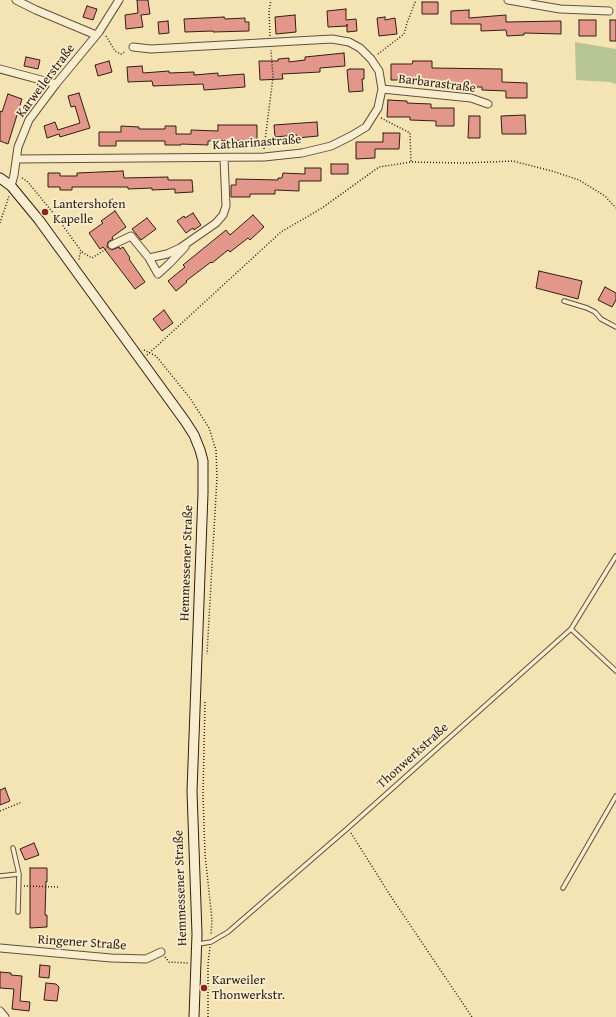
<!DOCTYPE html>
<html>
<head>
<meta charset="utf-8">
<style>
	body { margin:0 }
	canvas { display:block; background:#f4e4b4 }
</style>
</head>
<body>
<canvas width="616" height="1017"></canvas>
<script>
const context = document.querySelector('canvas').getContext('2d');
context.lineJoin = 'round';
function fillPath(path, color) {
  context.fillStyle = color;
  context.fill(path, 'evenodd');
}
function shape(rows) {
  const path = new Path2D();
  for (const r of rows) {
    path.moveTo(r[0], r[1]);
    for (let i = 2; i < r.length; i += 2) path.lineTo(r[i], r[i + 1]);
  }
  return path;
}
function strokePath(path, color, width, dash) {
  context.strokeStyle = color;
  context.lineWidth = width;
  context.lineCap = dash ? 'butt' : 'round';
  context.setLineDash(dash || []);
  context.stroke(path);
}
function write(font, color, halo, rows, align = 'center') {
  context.font = font + ' "Gentium Book Plus",serif';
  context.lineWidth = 3.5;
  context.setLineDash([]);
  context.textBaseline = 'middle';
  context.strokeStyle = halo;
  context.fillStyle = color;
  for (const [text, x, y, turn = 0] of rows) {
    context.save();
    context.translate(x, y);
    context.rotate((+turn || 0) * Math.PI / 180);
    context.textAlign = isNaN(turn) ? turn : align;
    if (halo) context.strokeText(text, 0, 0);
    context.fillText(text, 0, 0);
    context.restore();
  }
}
const green = shape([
	[575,42,616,49,616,84,610,82,576,80]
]);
const building = shape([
	[137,0,148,0,150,14,141,15,143,27,126,29,125,15,138,13,137,0],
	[422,2,438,2,438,14,422,14,422,2],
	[87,6,97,9,93,20,83,17,87,6],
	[346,9,346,20,356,19,357,31,347,32,347,24,347,26,328,27,327,11,346,9],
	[469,10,469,18,506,15,506,22,561,21,561,34,524,33,524,35,507,36,506,30,481,31,481,24,451,24,451,11,469,10],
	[295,15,296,32,276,34,275,17,295,15],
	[224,17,225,19,245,18,245,22,249,22,249,31,213,32,213,31,185,32,184,19,224,17],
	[385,17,385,20,395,18,397,34,379,36,377,18,385,17],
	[579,20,596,20,596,36,579,36,579,20],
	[610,20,616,20,616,41,610,41,610,20],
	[168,21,169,33,159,34,158,22,168,21],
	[344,53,345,66,320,68,320,72,282,74,283,79,260,80,259,61,278,61,278,59,289,58,289,62,305,60,305,57,344,53],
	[26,57,40,60,38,69,24,66,26,57],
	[109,61,112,72,98,76,95,65,109,61],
	[413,61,432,61,432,68,502,69,502,82,527,83,527,98,506,98,506,91,482,90,482,87,457,87,457,85,434,85,434,84,412,83,412,80,391,80,391,64,412,64,413,61],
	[142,66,143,73,169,71,169,73,194,72,194,75,218,73,218,76,244,74,245,87,204,90,203,84,153,86,152,81,128,82,127,67,142,66],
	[350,69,364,69,364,79,362,79,363,91,349,92,347,70,350,69],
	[79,93,90,128,60,137,59,134,47,138,44,126,55,122,58,130,80,123,75,106,71,107,68,96,79,93],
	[8,94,22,99,8,144,0,141,0,111,2,112,8,94],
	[388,100,407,101,407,103,431,104,431,108,454,108,454,126,436,126,436,121,410,120,410,117,387,117,388,100],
	[525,115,526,134,502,134,501,116,525,115],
	[469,116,480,116,480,138,468,138,469,116],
	[317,122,318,136,297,138,297,135,275,137,274,125,317,122],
	[218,125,257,125,257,140,208,141,208,145,181,144,181,145,165,145,165,141,116,141,116,146,99,146,99,132,121,132,121,126,139,127,139,129,165,129,165,126,176,126,176,134,191,134,191,130,218,131,218,125],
	[383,133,400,133,399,149,375,149,375,158,356,159,356,142,383,142,383,133],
	[331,164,348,164,348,174,331,174,331,164],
	[305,168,321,168,321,181,299,181,299,191,275,190,275,194,250,194,250,197,231,197,231,185,236,185,236,179,278,180,278,178,282,178,283,173,305,174,305,168],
	[123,171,124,178,168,177,168,180,192,180,193,192,175,193,175,189,152,190,152,188,128,189,128,187,72,187,72,190,60,190,60,187,48,187,48,173,60,173,60,176,77,176,77,173,123,171],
	[115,211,126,227,112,237,113,239,108,242,107,247,112,250,119,247,120,249,123,247,130,258,129,259,145,282,135,289,103,247,100,249,89,233,103,223,101,221,115,211],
	[193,213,201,225,194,230,193,228,186,233,177,221,184,216,185,218,193,213],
	[253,215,264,227,250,240,248,238,230,252,228,250,212,263,211,262,186,281,187,282,176,291,168,281,185,267,183,265,226,230,230,235,253,215],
	[147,218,156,229,141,240,132,229,147,218],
	[539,271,582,281,578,299,536,288,539,271],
	[605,287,616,293,616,300,612,307,598,300,605,287],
	[164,310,173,323,162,331,153,319,164,310],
	[5,788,10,801,0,805,0,790,5,788],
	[34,843,39,855,25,860,20,849,34,843],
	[30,868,47,868,47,882,46,881,45,915,47,915,47,927,30,928,30,868],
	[40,965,50,966,49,978,39,977,40,965],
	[0,972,11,973,11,975,22,976,20,1001,30,1002,29,1011,12,1009,14,989,0,988,0,972],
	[46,983,56,984,59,987,57,1001,44,1000,46,983]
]);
const path = shape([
	[106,36,115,51,121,54,126,51],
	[270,36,269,11,271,0],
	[378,54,404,34,407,23,416,0],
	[381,118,410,133,411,162],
	[264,149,273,77,271,50],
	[22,178,27,181,59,220,81,251,79,258,79,260],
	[0,223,9,196],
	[82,252,92,258,106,249],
	[144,350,156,356,190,398,209,428,216,450,217,477,207,654],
	[147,355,281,232,322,208,379,167,411,162,464,163,513,161,552,171,579,180,605,196,616,208],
	[205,702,203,795,205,854,212,920,211,935],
	[0,811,22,802],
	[351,833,390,895,472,1017],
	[24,886,59,887],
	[165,957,169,962,189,963],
	[208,1017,208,964,210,947]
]);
const lane = shape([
	[564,301,587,308,595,312,601,319,616,327],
	[571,629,616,671],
	[13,848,19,874],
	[0,876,19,874,18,912],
	[563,888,616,796],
	[198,944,211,942,228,932,348,828,571,629,616,556]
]);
const street = shape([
	[16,0,36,10,96,35],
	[508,0,560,9,609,11],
	[0,69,56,84],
	[382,89,471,98,488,104],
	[17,159,264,157,302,153,331,146,351,136,366,127,378,108,382,89,379,71,371,59,360,48,349,42,332,39,151,49,133,47],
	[11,186,14,175,18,147,29,120,56,84,99,32,119,0],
	[112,245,131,236,149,258,167,254,180,248,216,223,223,215,226,206,224,158],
	[149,258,158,274,169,264,185,247],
	[0,948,111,958,146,959,161,952],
	[0,1011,5,1017]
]);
const secondary = shape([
	[0,178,11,186,39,220,185,421,194,435,200,450,203,461,203,493,192,791,197,934,194,1017]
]);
const markers = [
	[45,212,4,"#8f2418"],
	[204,988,4,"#8f2418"]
];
const streetNames = [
	["Karweilerstraße",46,81,-53],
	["Barbarastraße",437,84,7],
	["Katharinastraße",257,143,-4],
	["Hemmessener Straße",187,563,-88],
	["Thonwerkstraße",413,756,-42],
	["Hemmessener Straße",181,888,-92],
	["Ringener Straße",82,943,4]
];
const poiNames = [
	["Lantershofen",53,205],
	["Kapelle",53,220],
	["Karweiler",212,981],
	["Thonwerkstr.",212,996]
];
fillPath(green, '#b6c591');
fillPath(building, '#e3978b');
strokePath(building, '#321e13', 1);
strokePath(lane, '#62503b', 5.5);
strokePath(street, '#62503b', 9);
strokePath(secondary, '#321e13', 11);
strokePath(path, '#321e13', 1.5, [1, 2]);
strokePath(lane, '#f8edce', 3.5);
strokePath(street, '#f8edce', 7);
strokePath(secondary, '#f8edce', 9);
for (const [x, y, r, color] of markers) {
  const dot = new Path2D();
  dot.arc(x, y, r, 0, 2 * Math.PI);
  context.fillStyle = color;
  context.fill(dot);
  strokePath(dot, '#f8edce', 1.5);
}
write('13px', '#321e13', '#f8edce', streetNames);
write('13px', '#321e13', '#f8edce', poiNames, 'left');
</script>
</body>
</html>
